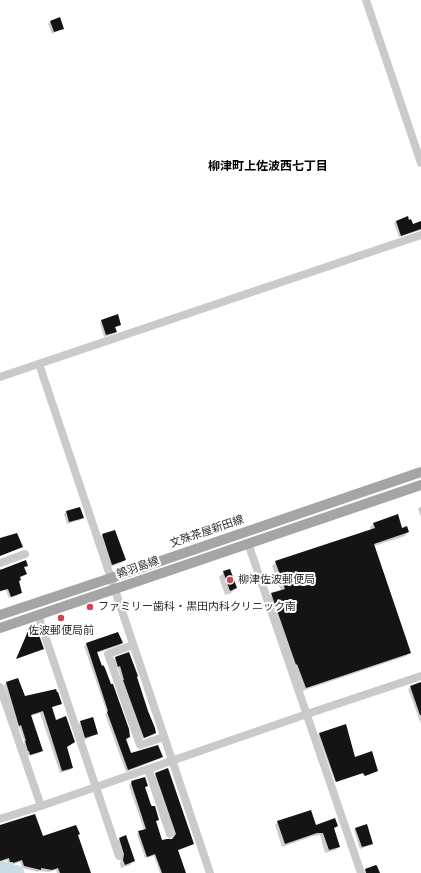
<!DOCTYPE html>
<html>
<head>
<meta charset="utf-8">
<style>
	body { margin:0 }
	canvas { display:block; background:#fff }
</style>
</head>
<body>
<canvas width="421" height="873"></canvas>
<script>
const context = document.querySelector('canvas').getContext('2d');
context.lineJoin = 'round';
function fillPath(path, color) {
  context.fillStyle = color;
  context.fill(path, 'evenodd');
}
function shape(rows) {
  const path = new Path2D();
  for (const r of rows) {
    path.moveTo(r[0], r[1]);
    for (let i = 2; i < r.length; i += 2) path.lineTo(r[i], r[i + 1]);
  }
  return path;
}
function strokePath(path, color, width, dash) {
  context.strokeStyle = color;
  context.lineWidth = width;
  context.lineCap = dash ? 'butt' : 'round';
  context.setLineDash(dash || []);
  context.stroke(path);
}
function write(font, color, halo, rows, align = 'center') {
  context.font = font + ' Poppins,"Noto Sans JP",sans-serif';
  context.lineWidth = 4;
  context.setLineDash([]);
  context.textBaseline = 'middle';
  context.strokeStyle = halo;
  context.fillStyle = color;
  for (const [text, x, y, turn = 0] of rows) {
    context.save();
    context.translate(x, y);
    context.rotate((+turn || 0) * Math.PI / 180);
    context.textAlign = isNaN(turn) ? turn : align;
    if (halo) context.strokeText(text, 0, 0);
    context.fillText(text, 0, 0);
    context.restore();
  }
}
const shadow = shape([
	[50,22,63,28,52,34,48,24],
	[396,221,409,221,413,225,421,222,421,230,399,237,394,223],
	[102,321,120,324,115,328,116,331,114,334,104,337,100,323],
	[421,506,421,517,418,509],
	[79,508,83,517,80,520,67,524,64,514,66,512],
	[374,523,401,529,408,532,405,536,374,546,410,653,406,656,302,691,268,598,272,594,281,591,272,566,276,562,371,530,370,527],
	[103,535,125,560,123,562,110,567,100,537],
	[27,566,24,568,26,574,19,577,18,582,20,593,18,595,9,598,6,590,0,592,0,569,2,569,3,570],
	[224,572,236,588,231,593,225,595,219,577],
	[118,634,122,643,120,645,97,653,129,737,125,740,130,754,161,757,159,759,126,772,105,714,107,713,84,646,86,644],
	[116,658,136,677,155,733,153,735,142,739,121,683,122,682,118,668,116,668,113,660],
	[17,679,25,698,61,703,51,708,55,721,74,742,66,747,72,767,70,770,60,773,40,713,30,716,42,751,39,753,28,756,23,744,25,743,19,727,17,728,4,685,6,683],
	[418,684,421,691,421,724,408,689],
	[92,718,97,734,84,740,78,724],
	[319,734,355,758,377,771,364,776,362,773,335,782,318,735],
	[156,774,193,844,191,845,177,851,185,873,160,873,154,856,145,858,137,834,144,830,129,786,132,781,147,786,144,788,150,805,158,820,155,822,161,842,172,840,175,837,154,776],
	[278,822,315,826,336,826,333,829,339,846,336,850,325,853,320,835,313,836,282,847,275,825],
	[0,826,42,837,77,835,90,873,57,873,56,870,49,872,39,871,38,872,22,868,20,862,11,865,11,863,8,864,7,860,0,862],
	[356,828,372,843,370,845,360,849,354,830],
	[119,839,133,861,130,865,121,868,120,864,121,858,116,842]
]);
const river = shape([
	[0,868,17,873]
]);
const building = shape([
	[60,17,64,29,54,32,50,21],
	[408,216,409,220,411,219,413,224,421,221,421,229,401,236,396,221],
	[118,314,121,325,115,327,117,332,106,335,101,320],
	[80,507,84,518,69,522,66,511],
	[398,514,402,528,407,526,409,532,374,544,411,653,306,688,297,664,296,665,271,593,285,589,275,561,375,528,373,523],
	[115,530,126,560,112,565,102,534],
	[17,533,23,547,0,556,0,538],
	[26,560,28,566,24,567,27,574,20,577,21,580,19,581,22,593,11,597,8,589,0,591,0,570],
	[230,569,237,588,230,591,223,571],
	[36,627,44,649,16,659,29,629],
	[118,632,123,643,97,652,102,666,103,665,105,668,111,684,113,684,129,729,130,737,126,739,131,753,158,745,163,757,128,770,107,712,108,711,86,643],
	[129,652,138,676,137,677,148,711,155,728,156,733,144,738,123,680,124,680,120,666,118,667,115,657],
	[18,678,25,696,56,689,57,692,58,692,62,704,52,707,56,720,66,716,75,742,67,747,73,768,62,771,43,711,31,715,43,751,30,755,29,751,28,751,25,741,26,741,21,725,19,726,6,682],
	[421,682,421,715,420,715,410,686],
	[93,717,98,734,85,738,80,721],
	[346,724,355,757,372,751,378,771,365,776,363,773,336,782,319,733],
	[168,768,194,844,178,850,186,873,162,873,155,854,147,857,138,831,146,829,131,783,132,782,131,781,145,777,148,786,145,787,151,805,152,806,155,806,159,820,156,821,162,840,167,839,172,839,176,834,155,773],
	[311,810,316,825,335,818,338,826,334,828,340,847,329,850,323,833,317,833,285,844,277,821],
	[35,814,43,836,76,825,80,834,78,835,91,873,60,873,58,868,52,870,41,868,41,870,24,866,22,860,13,863,13,862,10,862,9,858,0,861,0,825],
	[367,824,373,844,362,847,355,828],
	[126,835,135,861,125,865,123,860,124,854,119,838],
	[376,865,377,866,380,873,366,873,365,869]
]);
const minor = shape([
	[366,0,421,163],
	[39,364,210,873],
	[0,377,421,235],
	[248,543,361,873],
	[0,563,25,554],
	[38,615,119,856],
	[133,645,108,654,140,745,164,737],
	[0,687,41,806],
	[148,769,170,834],
	[0,819,41,806,307,714,421,676]
]);
const major = shape([
	[0,615,111,578,421,472],
	[0,628,421,485]
]);
const markers = [
	[230,580,4,"#ce4450"],
	[90,607,4,"#ce4450"],
	[61,618,4,"#ce4450"]
];
const streetNames = [
	["文殊茶屋新田線",207,532,-19],
	["鶉羽島線",138,568,-19]
];
const poiNames = [
	["柳津佐波郵便局",238,580],
	["ファミリー歯科・黒田内科クリニック南",98,607],
	["佐波郵便局前",61,631,"center"]
];
const neighbourhoodNames = [
	["柳津町上佐波西七丁目",268,167]
];
fillPath(shadow, '#0003');
strokePath(river, '#cadce6', 15);
fillPath(building, '#141414');
strokePath(minor, '#cacaca', 8);
strokePath(major, '#a5a5a5', 10);
for (const [x, y, r, color] of markers) {
  const dot = new Path2D();
  dot.arc(x, y, r, 0, 2 * Math.PI);
  context.fillStyle = color;
  context.fill(dot);
  strokePath(dot, '#fff', 1.5);
}
write('11px', '#2d2d2d', '#fff', streetNames);
write('11px', '#2d2d2d', '#fff', poiNames, 'left');
write('bold 12px', '#000', '#fff', neighbourhoodNames);
</script>
</body>
</html>
